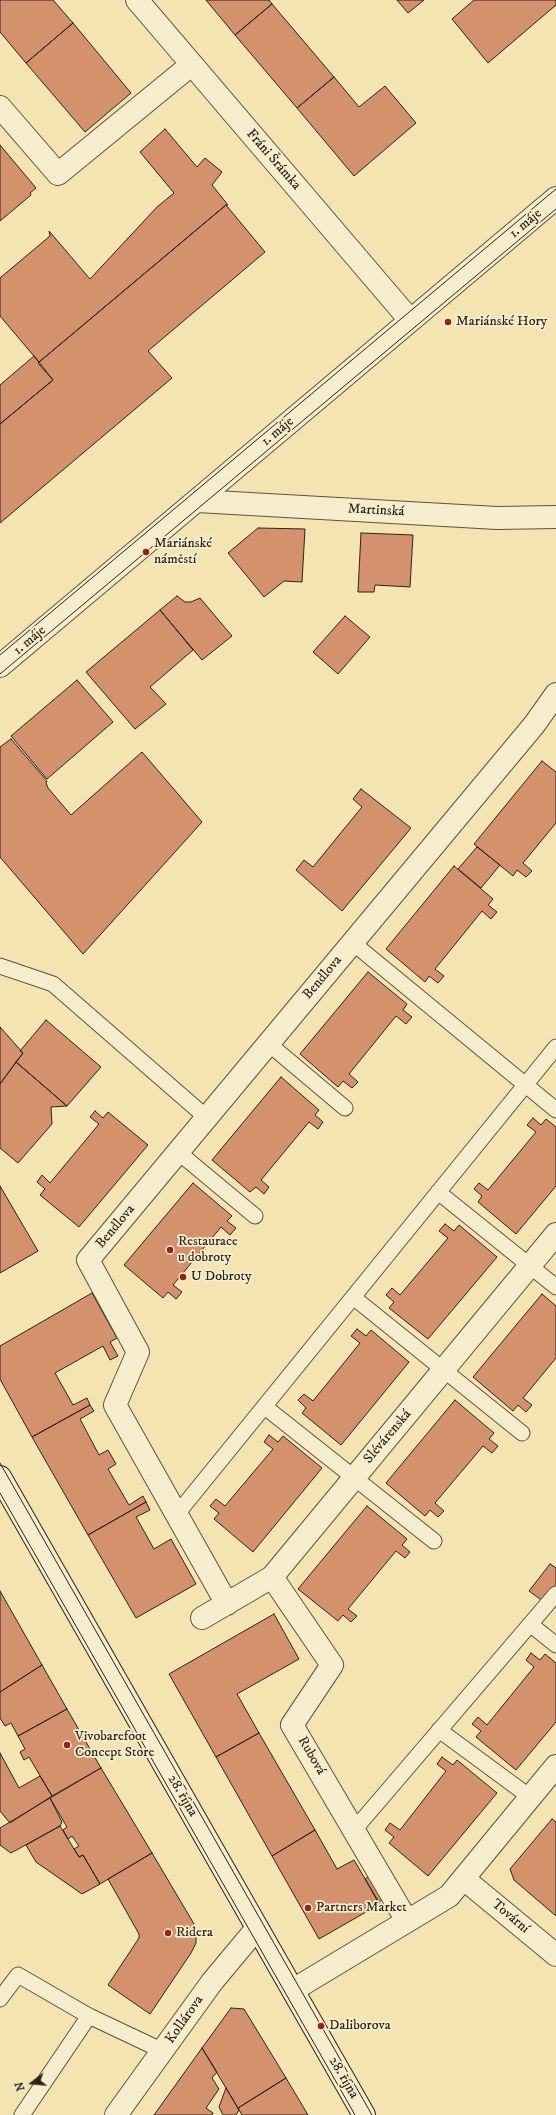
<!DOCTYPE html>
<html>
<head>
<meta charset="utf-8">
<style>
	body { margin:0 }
	#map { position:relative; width:556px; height:2115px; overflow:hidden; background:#f3e4b2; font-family:"IM FELL DW Pica",serif }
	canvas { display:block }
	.north { position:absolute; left:12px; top:2063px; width:40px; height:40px; -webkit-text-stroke:3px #f7edcd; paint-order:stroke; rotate:254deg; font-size:11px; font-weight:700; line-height:16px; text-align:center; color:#2d221b }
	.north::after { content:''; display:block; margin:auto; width:14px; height:18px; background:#2d221b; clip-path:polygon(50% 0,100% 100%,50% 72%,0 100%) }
</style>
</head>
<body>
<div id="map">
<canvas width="556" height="2115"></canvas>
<div class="north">N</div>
</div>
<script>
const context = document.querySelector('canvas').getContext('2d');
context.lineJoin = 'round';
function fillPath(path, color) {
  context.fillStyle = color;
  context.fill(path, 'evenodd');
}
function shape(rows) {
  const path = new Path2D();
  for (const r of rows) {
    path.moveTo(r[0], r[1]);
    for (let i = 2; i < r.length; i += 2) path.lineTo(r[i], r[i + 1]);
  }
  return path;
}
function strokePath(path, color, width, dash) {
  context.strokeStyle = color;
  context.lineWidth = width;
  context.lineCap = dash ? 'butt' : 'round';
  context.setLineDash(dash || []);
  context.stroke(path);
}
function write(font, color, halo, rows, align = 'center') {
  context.font = font + ' "IM FELL DW Pica",serif';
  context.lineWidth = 3.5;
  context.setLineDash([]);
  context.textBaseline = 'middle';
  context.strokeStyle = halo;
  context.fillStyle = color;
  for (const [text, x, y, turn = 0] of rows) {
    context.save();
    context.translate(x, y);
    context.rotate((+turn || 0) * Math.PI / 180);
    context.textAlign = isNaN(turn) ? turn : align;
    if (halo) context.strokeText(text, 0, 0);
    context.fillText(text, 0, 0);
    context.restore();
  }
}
const building = shape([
	[0,0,53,0,73,23,26,63,0,32,0,0],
	[206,0,269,0,272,4,235,35,206,0],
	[397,0,424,0,408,13,397,0],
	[474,0,556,0,556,5,488,63,452,19,474,0],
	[272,4,334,77,297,108,235,35,272,4],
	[73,23,131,93,85,132,26,63,73,23],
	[334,77,359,107,385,86,416,123,354,176,297,108,334,77],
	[165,129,197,167,205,158,222,172,212,185,228,205,226,205,39,362,0,316,0,278,50,236,49,231,90,279,157,207,174,193,140,152,165,129],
	[0,145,36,188,30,193,31,195,0,221,0,145],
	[226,205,265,252,148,351,172,378,0,523,0,424,53,380,38,363,226,205],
	[34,356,53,380,0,424,0,385,34,356],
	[258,528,305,529,302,582,284,581,264,597,228,553,258,528],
	[361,533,413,535,410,587,375,585,374,592,358,592,361,533],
	[177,596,185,602,191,602,200,598,232,636,202,660,160,610,177,596],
	[160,610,193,650,150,687,166,704,135,729,86,672,160,610],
	[345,616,370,637,338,674,313,652,345,616],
	[77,680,113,722,47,779,11,736,77,680],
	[11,739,47,781,46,783,48,788,71,815,142,752,202,822,83,954,0,857,0,747,11,739],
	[542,761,556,772,556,823,523,863,532,871,526,877,517,870,513,876,474,844,542,761],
	[361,789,411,828,342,911,296,870,304,860,313,867,362,807,353,799,361,789],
	[477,847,500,865,481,888,458,869,477,847],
	[454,866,493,899,488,905,497,912,491,919,482,911,435,969,444,976,438,983,429,976,425,982,386,949,454,866],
	[368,972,407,1004,403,1010,412,1017,406,1024,396,1016,349,1074,358,1082,352,1088,343,1081,338,1087,300,1054,368,972],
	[46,1020,101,1067,67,1106,16,1062,23,1053,20,1051,46,1020],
	[0,1027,23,1053,0,1084,0,1027],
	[16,1062,67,1106,51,1107,52,1124,18,1163,0,1148,0,1084,16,1062],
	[281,1077,319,1110,315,1115,323,1122,318,1129,309,1122,261,1180,269,1187,264,1194,256,1187,250,1192,212,1160,281,1077],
	[95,1111,103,1118,108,1112,148,1145,79,1227,40,1195,45,1189,37,1182,42,1175,50,1183,99,1124,90,1117,95,1111],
	[533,1118,541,1125,546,1119,556,1127,556,1186,516,1234,478,1202,482,1196,474,1189,479,1183,488,1190,536,1132,527,1125,533,1118],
	[193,1183,232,1216,227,1221,236,1228,230,1235,221,1227,173,1285,182,1292,176,1299,168,1292,163,1298,124,1265,193,1183],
	[0,1186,38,1251,0,1273,0,1186],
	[445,1224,454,1231,459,1225,497,1257,428,1339,389,1308,394,1302,386,1295,392,1288,400,1295,448,1238,439,1231,445,1224],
	[92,1293,117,1338,110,1342,118,1356,110,1360,103,1346,55,1373,73,1405,87,1398,90,1405,32,1437,0,1379,0,1346,92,1293],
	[542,1294,556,1306,556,1358,523,1398,532,1405,526,1412,518,1405,513,1411,473,1377,542,1294],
	[357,1329,366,1336,371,1330,409,1362,341,1445,302,1413,306,1408,298,1400,304,1394,313,1401,360,1343,351,1336,357,1329],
	[455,1400,494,1433,489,1439,498,1446,492,1453,483,1446,435,1503,444,1511,438,1517,430,1510,425,1516,386,1483,455,1400],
	[90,1405,94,1411,80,1419,99,1455,108,1450,116,1464,108,1469,129,1505,143,1496,146,1502,88,1535,32,1437,90,1405],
	[269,1435,278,1442,283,1436,322,1468,253,1552,214,1519,219,1513,210,1506,216,1499,225,1506,273,1449,264,1442,269,1435],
	[146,1502,150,1510,136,1517,154,1549,171,1539,196,1584,136,1618,88,1535,146,1502],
	[367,1506,407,1539,402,1545,410,1552,405,1558,396,1551,348,1609,357,1616,351,1622,343,1615,338,1621,298,1589,367,1506],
	[550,1564,556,1568,556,1586,544,1602,529,1591,550,1564],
	[0,1591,42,1665,0,1692,0,1591],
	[274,1614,299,1659,237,1694,259,1733,216,1757,169,1674,274,1614],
	[531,1653,540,1660,545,1654,556,1663,556,1722,516,1770,476,1737,481,1731,472,1724,478,1717,487,1725,534,1667,526,1660,531,1653],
	[42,1665,67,1709,18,1736,11,1723,5,1726,0,1718,0,1692,42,1665],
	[67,1709,101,1768,52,1796,29,1757,24,1760,20,1752,25,1749,18,1736,67,1709],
	[259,1733,315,1830,272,1856,216,1757,259,1733],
	[0,1753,19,1788,40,1776,52,1796,10,1823,0,1811,0,1753],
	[442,1757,453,1765,457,1760,497,1793,428,1876,389,1843,394,1837,385,1830,390,1823,400,1830,446,1771,437,1764,442,1757],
	[101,1768,152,1853,100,1884,83,1855,79,1857,74,1849,79,1846,72,1836,68,1839,63,1830,67,1827,50,1798,101,1768],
	[50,1798,62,1822,60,1826,11,1853,0,1845,0,1828,50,1798],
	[552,1819,556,1822,556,1916,514,1880,510,1869,552,1819],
	[60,1826,79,1857,83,1855,100,1884,82,1894,36,1862,26,1845,60,1826],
	[315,1830,337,1869,354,1860,380,1904,319,1939,272,1856,315,1830],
	[152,1853,194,1924,196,1932,196,1943,191,1953,150,2014,108,1985,139,1938,139,1934,108,1879,152,1853],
	[370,1876,384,1899,378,1902,365,1879,370,1876],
	[231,2008,244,2009,286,2078,238,2108,202,2048,231,2008],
	[202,2048,217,2072,212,2078,219,2089,206,2108,213,2113,212,2115,154,2115,202,2048],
	[286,2078,308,2115,242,2115,238,2108,286,2078],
	[226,2088,239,2110,236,2115,223,2115,219,2107,226,2088]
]);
const lane = shape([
	[353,943,556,1110],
	[0,966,53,984,207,1118],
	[269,1044,345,1108],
	[178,1152,255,1216],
	[438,1192,556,1287],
	[353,1297,522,1433],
	[265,1407,434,1541],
	[177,1514,556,1047],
	[530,1624,556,1645],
	[439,1730,530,1797],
	[354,1830,556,1594],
	[0,1999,18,1975,89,2016],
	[22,2115,89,2016,163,2051]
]);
const street = shape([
	[137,0,410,320],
	[0,107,58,174,191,65],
	[197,501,497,518,556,517],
	[0,666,556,198],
	[272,1577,332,1665,292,1725,407,1921],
	[227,1604,115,1405,138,1352,88,1260,534,725,556,694],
	[202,1618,272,1577,556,1234],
	[464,1879,556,1955],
	[293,1990,449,1896,556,1766],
	[116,2115,212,1982,257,1928]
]);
const secondary = shape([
	[0,1477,364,2115]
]);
const tram = shape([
	[0,655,556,189],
	[0,674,556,209],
	[0,1463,372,2115],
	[0,1493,355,2115]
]);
const markers = [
	[448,322,4,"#8f2418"],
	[146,552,4,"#8f2418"],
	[170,1250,4,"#8f2418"],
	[183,1277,4,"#8f2418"],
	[67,1745,4,"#8f2418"],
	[308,1908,4,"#8f2418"],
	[168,1933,4,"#8f2418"],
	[321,2026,4,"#8f2418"]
];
const streetNames = [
	["Fráni Šrámka",273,160,49],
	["1. máje",526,224,-40],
	["1. máje",278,432,-40],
	["Martinská",376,511,3],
	["1. máje",30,641,-40],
	["Bendlova",323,978,-50],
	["Bendlova",116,1227,-50],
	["Slévárenská",388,1437,-50],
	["Rubová",311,1756,60],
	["28. října",182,1796,60],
	["Tovární",510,1917,40],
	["Kollárova",185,2020,-55],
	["28. října",343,2078,60]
];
const poiNames = [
	["Mariánské Hory",456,322],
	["Mariánské",154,544],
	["náměstí",154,560],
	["Restaurace",178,1242],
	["u dobroty",178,1258],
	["U Dobroty",191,1277],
	["Vivobarefoot",75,1737],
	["Concept Store",75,1753],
	["Partners Market",316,1908],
	["Ridera",176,1933],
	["Daliborova",329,2026]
];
fillPath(building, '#d3916e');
strokePath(building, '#2d221b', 1);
strokePath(lane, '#5e5241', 17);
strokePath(street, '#5e5241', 24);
strokePath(secondary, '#2d221b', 24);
strokePath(lane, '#f7edcd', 15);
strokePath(street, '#f7edcd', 22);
strokePath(secondary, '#f7edcd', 22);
strokePath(tram, '#2d221b', 1);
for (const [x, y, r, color] of markers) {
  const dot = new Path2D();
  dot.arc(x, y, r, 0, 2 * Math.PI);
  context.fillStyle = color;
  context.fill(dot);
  strokePath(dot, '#f7edcd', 1.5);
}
write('14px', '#2d221b', '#f7edcd', streetNames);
write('14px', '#2d221b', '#f7edcd', poiNames, 'left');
</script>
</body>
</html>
